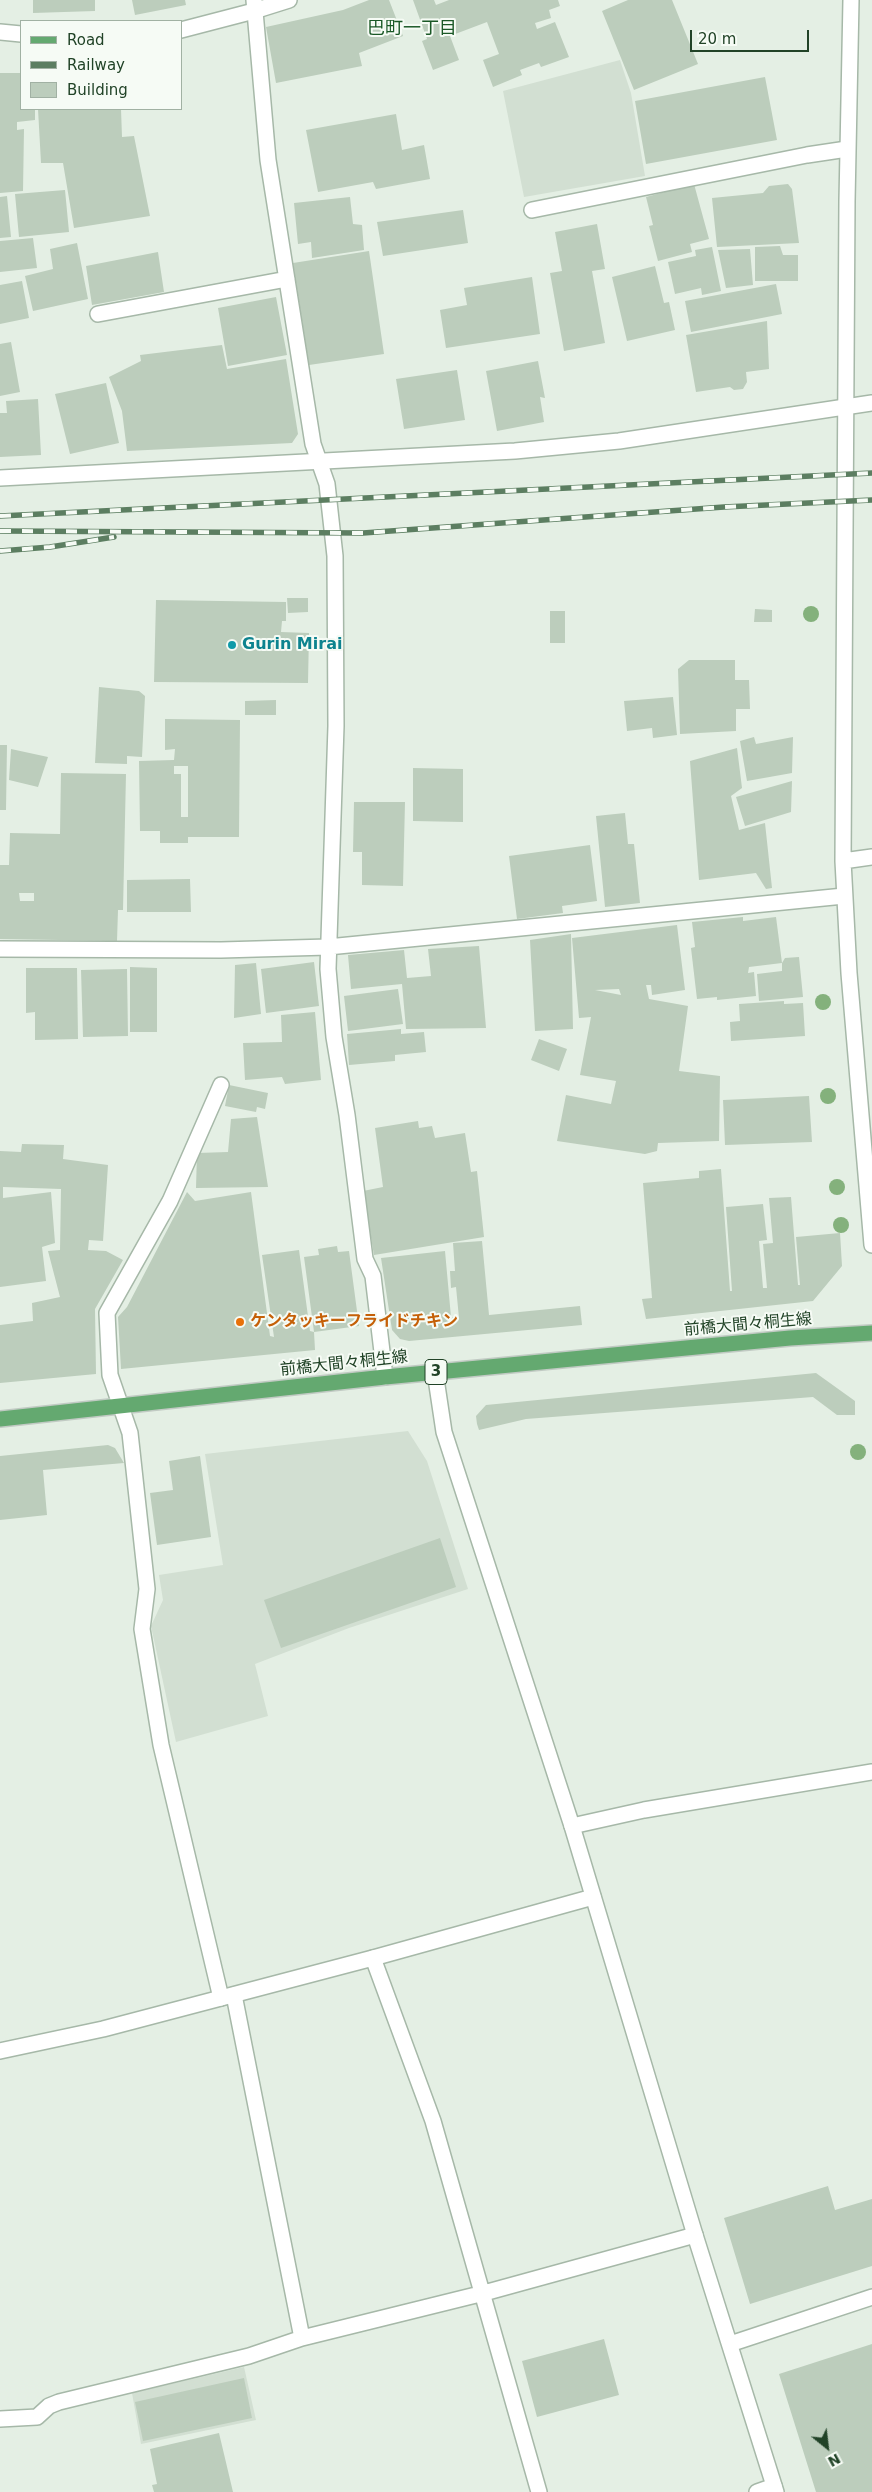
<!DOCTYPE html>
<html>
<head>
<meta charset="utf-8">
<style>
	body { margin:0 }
	#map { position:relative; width:872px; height:2492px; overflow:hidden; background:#e4efe4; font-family:"DejaVu Sans",sans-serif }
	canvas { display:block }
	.legend { position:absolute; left:20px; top:20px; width:162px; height:90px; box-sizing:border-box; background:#f6fbf5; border:1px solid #a1b1a3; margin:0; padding:6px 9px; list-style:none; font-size:15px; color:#214327 }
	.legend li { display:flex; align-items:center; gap:10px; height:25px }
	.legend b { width:25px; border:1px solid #a1b1a3 }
	.north { position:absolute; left:802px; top:2422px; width:50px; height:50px; -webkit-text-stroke:4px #f6fbf5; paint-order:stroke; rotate:151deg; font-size:14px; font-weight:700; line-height:20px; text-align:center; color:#214327 }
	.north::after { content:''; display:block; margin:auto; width:18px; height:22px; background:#214327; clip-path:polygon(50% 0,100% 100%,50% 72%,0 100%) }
	.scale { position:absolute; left:690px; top:30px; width:119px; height:22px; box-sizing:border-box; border:2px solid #214327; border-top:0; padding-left:6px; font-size:15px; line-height:18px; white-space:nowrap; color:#214327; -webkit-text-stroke:4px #f6fbf5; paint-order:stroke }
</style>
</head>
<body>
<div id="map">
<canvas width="872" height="2492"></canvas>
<ul class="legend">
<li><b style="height:6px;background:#64a970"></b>Road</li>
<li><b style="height:6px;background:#5c7e61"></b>Railway</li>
<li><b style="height:14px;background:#bccdbc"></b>Building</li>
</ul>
<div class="north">N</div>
<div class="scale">20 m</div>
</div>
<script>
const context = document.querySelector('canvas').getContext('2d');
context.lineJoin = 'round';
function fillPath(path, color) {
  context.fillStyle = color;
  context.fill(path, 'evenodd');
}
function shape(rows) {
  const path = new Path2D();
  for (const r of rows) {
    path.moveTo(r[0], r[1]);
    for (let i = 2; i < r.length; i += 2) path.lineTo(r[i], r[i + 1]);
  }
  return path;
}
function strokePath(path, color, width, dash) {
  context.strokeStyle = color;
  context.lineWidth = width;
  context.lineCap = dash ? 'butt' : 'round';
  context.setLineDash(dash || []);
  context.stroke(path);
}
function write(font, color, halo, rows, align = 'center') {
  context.font = font + ' "DejaVu Sans","Noto Sans JP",sans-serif';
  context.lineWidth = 4;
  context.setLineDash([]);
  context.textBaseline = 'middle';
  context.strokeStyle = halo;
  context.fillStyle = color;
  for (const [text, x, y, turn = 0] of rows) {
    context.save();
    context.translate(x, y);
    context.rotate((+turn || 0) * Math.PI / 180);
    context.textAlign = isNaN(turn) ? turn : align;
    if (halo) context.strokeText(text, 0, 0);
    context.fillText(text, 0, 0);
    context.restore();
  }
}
const built = shape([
	[620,60,631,93,645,176,524,197,503,91],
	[408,1431,427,1461,468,1589,349,1628,255,1664,268,1716,176,1742,151,1626,163,1600,159,1575,223,1565,205,1454],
	[244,2367,256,2420,141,2444,132,2393]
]);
const building = shape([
	[33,0,95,0,95,11,33,13],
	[132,0,185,0,186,5,135,15],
	[369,0,389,0,403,36,359,53,362,66,276,83,266,27,343,10],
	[413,0,434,0,436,5,449,0,558,0,560,6,549,10,551,18,535,23,537,29,555,22,569,57,541,67,539,63,520,70,522,75,493,87,483,60,499,54,487,22,450,36,459,60,433,70,422,41,427,39],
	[628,0,672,0,698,64,634,90,602,11],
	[0,73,21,73,21,109,35,109,35,120,17,122,17,130,24,129,23,191,0,193],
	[765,77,777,140,646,164,635,101],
	[38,109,121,109,122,137,134,136,150,216,74,228,63,163,41,163],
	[396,114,402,150,424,145,430,179,376,189,373,182,318,192,306,130],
	[694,184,709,239,690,244,692,252,658,261,649,226,653,225,646,197],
	[788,184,792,189,799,243,717,247,712,198,763,193,769,186],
	[65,190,69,232,19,237,15,194],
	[7,196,11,237,0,238,0,197],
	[350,197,353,224,362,225,364,250,312,258,311,242,298,244,294,203],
	[463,210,468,243,383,256,377,222],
	[597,224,605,269,592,271,605,343,564,351,550,273,562,271,555,232],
	[33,238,37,268,0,272,0,241],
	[77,243,88,299,33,311,25,276,53,269,50,249],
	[780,246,783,255,798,255,798,281,755,281,755,247],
	[712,247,721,291,702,295,701,288,675,294,668,262,696,256,695,250],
	[750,249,753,285,726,288,718,250],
	[369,251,384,354,309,365,293,263],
	[158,252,164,292,92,305,86,266],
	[655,266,664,303,669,302,675,330,627,341,612,277],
	[532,277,540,334,446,348,440,310,467,305,464,288],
	[22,281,29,318,0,324,0,285],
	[776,284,782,314,691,332,685,301],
	[276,297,287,355,228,366,218,308],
	[767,321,769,369,746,372,747,382,743,389,734,390,730,387,696,392,686,335],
	[11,342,20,392,0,396,0,344],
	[222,345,227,369,286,359,298,434,292,443,127,451,122,411,109,377,141,361,140,355],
	[538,361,545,398,540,397,544,422,497,431,486,371],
	[457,370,465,420,404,429,396,379],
	[106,383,119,443,70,454,55,394],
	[38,399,41,455,0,457,0,413,7,413,6,401],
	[287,598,308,598,308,612,288,613],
	[156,600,286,602,286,621,282,621,281,632,309,633,308,683,154,682],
	[755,609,772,610,772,622,754,622],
	[550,611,565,611,565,643,550,643],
	[689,660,735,660,735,680,749,680,750,709,736,709,736,731,680,734,678,669],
	[99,687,139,691,145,696,142,757,127,756,127,764,95,763],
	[673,697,677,735,653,738,652,728,627,731,624,701],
	[276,700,276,715,245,715,245,701],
	[165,719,240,720,239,837,188,837,188,843,160,843,160,831,140,831,139,761,174,760,175,749,165,750],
	[174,766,188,766,188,817,181,817,181,774,174,774],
	[754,737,756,744,793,737,792,773,747,781,740,741],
	[0,745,7,745,6,810,0,810],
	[737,748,742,788,731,796,739,830,765,823,772,888,766,889,756,873,699,880,690,761],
	[11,749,48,757,38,787,9,780],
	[413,768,463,769,463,822,413,821],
	[61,773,126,774,123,910,118,910,117,941,0,939,0,865,9,865,10,833,60,834],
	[19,893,34,893,34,901,20,901],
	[792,781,791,812,745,826,736,797],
	[354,802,405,802,403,886,362,885,362,852,353,852],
	[625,813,628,844,634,844,640,903,605,907,596,816],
	[590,845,597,901,562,906,563,913,517,919,509,856],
	[190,879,191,912,127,912,127,880],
	[743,917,743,921,776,917,782,963,785,958,799,957,803,997,759,1001,757,974,782,971,782,963,749,967,748,973,754,972,756,996,717,1000,717,997,697,999,691,948,695,947,692,922],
	[677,925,685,990,652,995,651,985,646,985,649,999,688,1006,679,1071,720,1076,719,1141,658,1143,657,1151,645,1154,557,1141,566,1095,611,1104,616,1081,580,1075,591,1017,579,1018,572,938],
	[619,989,621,995,595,990],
	[571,934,573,1029,535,1031,530,940],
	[479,946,486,1028,406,1029,402,984,351,989,348,955,404,950,407,978,431,976,428,949],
	[314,962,319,1006,266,1013,261,969],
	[256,963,261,1014,234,1018,235,965],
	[130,967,157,968,157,1032,130,1032],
	[26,968,77,968,78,1039,35,1040,35,1012,26,1013],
	[127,969,128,1036,83,1037,81,970],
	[398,989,403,1024,348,1031,344,996],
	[784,1001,784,1004,803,1003,805,1036,731,1041,730,1022,740,1021,739,1004],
	[315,1012,321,1080,285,1084,282,1077,245,1080,243,1043,282,1042,281,1015],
	[401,1029,401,1034,424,1032,426,1052,395,1055,395,1061,349,1065,347,1034],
	[539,1039,567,1049,559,1071,531,1060],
	[229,1085,268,1093,265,1109,257,1107,256,1112,225,1106],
	[809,1096,812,1142,725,1145,723,1100],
	[257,1117,268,1187,196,1188,197,1153,228,1152,231,1119],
	[418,1121,419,1128,432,1126,435,1138,465,1133,471,1172,477,1171,484,1237,374,1255,363,1191,383,1187,375,1128],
	[22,1144,64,1145,63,1159,108,1165,103,1241,89,1240,88,1250,106,1251,123,1260,95,1309,96,1374,0,1383,0,1325,33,1321,32,1303,60,1297,48,1251,60,1250,61,1189,3,1187,3,1198,51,1192,55,1243,42,1247,46,1281,0,1287,0,1151,21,1152],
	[721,1169,730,1291,732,1291,726,1207,763,1204,767,1240,759,1241,763,1288,767,1288,763,1244,773,1243,769,1198,791,1197,798,1285,800,1285,796,1237,840,1233,842,1266,813,1301,646,1319,642,1299,652,1298,643,1183,699,1178,699,1171],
	[187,1192,195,1201,251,1192,270,1336,274,1337,262,1255,299,1250,310,1331,314,1332,315,1350,121,1369,118,1317,127,1307],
	[482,1241,489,1315,580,1306,582,1325,409,1341,400,1339,392,1330,381,1258,445,1251,451,1317,459,1318,456,1287,451,1288,450,1271,455,1271,453,1243],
	[337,1246,338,1252,349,1251,359,1326,314,1332,304,1257,319,1255,318,1249],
	[816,1373,855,1401,855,1415,837,1415,813,1397,526,1419,479,1430,477,1424,476,1416,486,1405],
	[108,1445,115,1448,124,1463,43,1470,47,1515,0,1520,0,1456],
	[200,1456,211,1537,157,1545,150,1493,173,1490,169,1461],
	[440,1538,456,1587,281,1648,264,1600],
	[828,2186,835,2210,872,2199,872,2266,750,2304,724,2218],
	[604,2339,619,2395,537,2417,522,2361],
	[872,2344,872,2492,816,2492,779,2374],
	[244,2378,252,2418,143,2441,135,2402],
	[219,2433,233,2492,154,2492,152,2485,157,2484,150,2449]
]);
const service = shape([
	[254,0,268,160,313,444,327,484,335,556,336,726,328,969,334,1037,347,1115,365,1259,373,1276,385,1377],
	[532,210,807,155,847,149],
	[98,314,287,279],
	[0,949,221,950,328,947,844,896],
	[572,1826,644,1810,872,1772],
	[373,1958,433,2121,539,2492],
	[234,1995,302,2338],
	[221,1998,161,1745,142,1629,147,1589,130,1433,110,1375,107,1313,170,1201,221,1085],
	[0,2419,37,2417,49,2406,59,2402,249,2356,302,2338,484,2293,695,2235],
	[757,2492,774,2486]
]);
const minor = shape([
	[181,30,254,11,289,0],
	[0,32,21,34],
	[0,478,515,451,619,441,872,403],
	[0,2051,103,2029,373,1958,593,1897]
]);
const tertiary = shape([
	[851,0,847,201,843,861,849,973,872,1245],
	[843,861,872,857],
	[435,1372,444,1432,572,1826,695,2235,776,2492],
	[730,2344,872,2297]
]);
const primary = shape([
	[0,1419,385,1377,790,1338,872,1333]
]);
const rail = shape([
	[0,516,872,473],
	[0,531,363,533,724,507,872,500],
	[0,551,50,547,114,537]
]);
const trees = [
	[811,614],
	[823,1002],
	[828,1096],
	[837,1187],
	[841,1225],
	[858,1452]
];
const markers = [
	[232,645,5,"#0f9aa8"],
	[240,1322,5,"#e8710a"]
];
const shields = [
	[436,1372,22]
];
const shieldNames = [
	["3",436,1372]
];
const cultureNames = [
	["Gurin Mirai",242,645]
];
const foodNames = [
	["ケンタッキーフライドチキン",250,1322]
];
const streetNames = [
	["前橋大間々桐生線",748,1325,-5],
	["前橋大間々桐生線",344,1364,-6]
];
const neighbourhoodNames = [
	["巴町一丁目",412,29]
];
fillPath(built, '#d2dfd2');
fillPath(building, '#bccdbc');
strokePath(service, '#a6b8a8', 18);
strokePath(minor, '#a6b8a8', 18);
strokePath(tertiary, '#a6b8a8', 18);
strokePath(primary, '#c1cac3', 18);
strokePath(service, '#fff', 15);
strokePath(minor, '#fff', 15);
strokePath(tertiary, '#fff', 15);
strokePath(primary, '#64a970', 15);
strokePath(rail, '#5c7e61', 5.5);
strokePath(rail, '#f6fbf5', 4, [11]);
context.fillStyle = '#84b17c';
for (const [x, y] of trees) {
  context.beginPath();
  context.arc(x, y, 8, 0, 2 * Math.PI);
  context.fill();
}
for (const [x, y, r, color] of markers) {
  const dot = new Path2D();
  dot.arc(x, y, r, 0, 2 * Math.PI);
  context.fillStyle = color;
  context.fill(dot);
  strokePath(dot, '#f6fbf5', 2);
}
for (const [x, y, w] of shields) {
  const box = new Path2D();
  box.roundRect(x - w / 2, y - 12.5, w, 25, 4);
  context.fillStyle = '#f6fbf5';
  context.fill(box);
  strokePath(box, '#214327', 1);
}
write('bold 15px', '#214327', null, shieldNames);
write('bold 16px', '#0d838f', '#f6fbf5', cultureNames, 'left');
write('bold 16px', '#c56008', '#f6fbf5', foodNames, 'left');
write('16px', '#214327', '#f6fbf5', streetNames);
write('18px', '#1a5826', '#f6fbf5', neighbourhoodNames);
</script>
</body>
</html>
